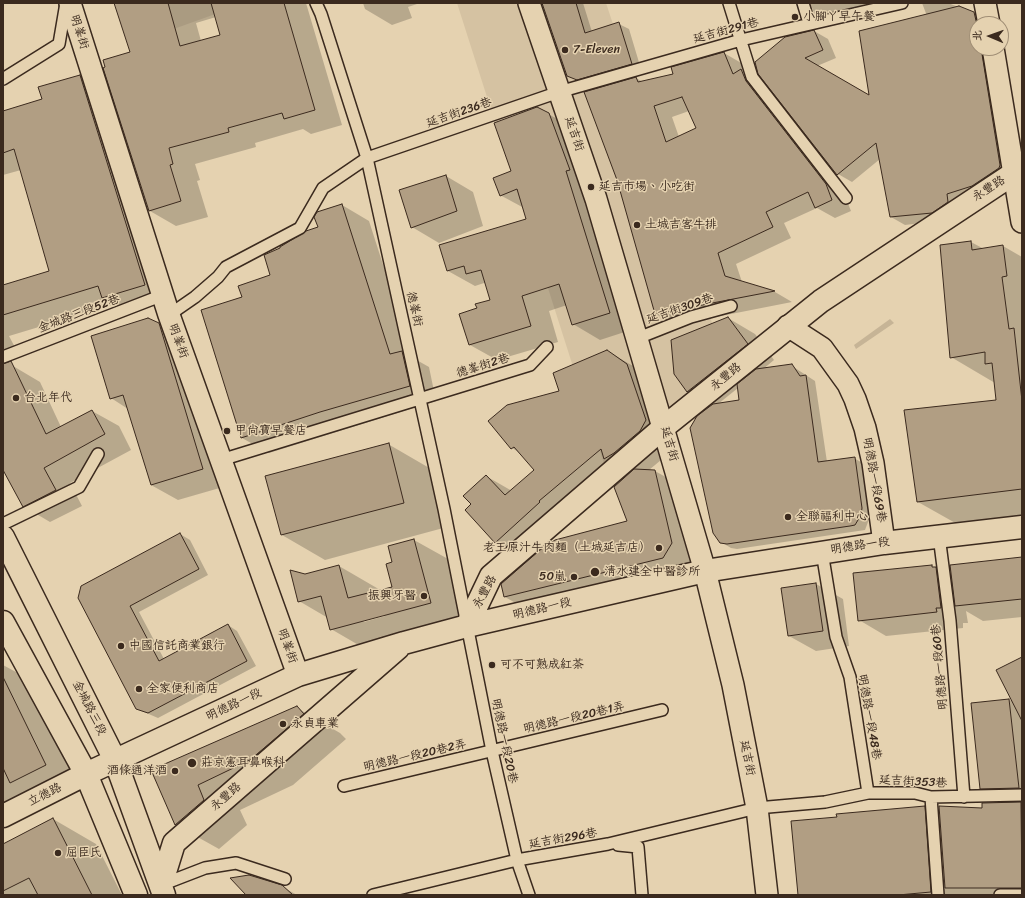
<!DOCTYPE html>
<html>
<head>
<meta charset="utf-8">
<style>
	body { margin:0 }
	#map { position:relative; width:1025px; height:898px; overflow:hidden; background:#e5d2b0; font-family:Sriracha,"LXGW WenKai TC",sans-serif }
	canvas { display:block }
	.frame { position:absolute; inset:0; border:4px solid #3b2a1e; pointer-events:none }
	.north { position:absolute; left:969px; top:16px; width:40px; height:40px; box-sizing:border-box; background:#e5d2b0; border:1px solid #a18f76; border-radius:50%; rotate:272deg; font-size:11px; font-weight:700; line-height:16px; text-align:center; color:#3b2a1e }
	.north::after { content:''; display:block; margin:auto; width:14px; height:18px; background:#3b2a1e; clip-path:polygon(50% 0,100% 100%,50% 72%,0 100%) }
</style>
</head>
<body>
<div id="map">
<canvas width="1025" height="898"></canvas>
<div class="frame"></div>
<div class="north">北</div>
</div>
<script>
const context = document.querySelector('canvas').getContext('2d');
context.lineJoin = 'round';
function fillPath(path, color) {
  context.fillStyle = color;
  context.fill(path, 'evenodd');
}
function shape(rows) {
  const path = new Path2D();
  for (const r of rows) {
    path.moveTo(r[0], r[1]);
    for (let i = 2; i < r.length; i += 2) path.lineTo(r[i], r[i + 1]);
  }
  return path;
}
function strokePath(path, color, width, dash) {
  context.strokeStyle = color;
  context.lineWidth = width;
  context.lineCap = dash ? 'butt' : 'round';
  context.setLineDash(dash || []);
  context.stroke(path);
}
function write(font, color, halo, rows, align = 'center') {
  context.font = font + ' Sriracha,"LXGW WenKai TC",sans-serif';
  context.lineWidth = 3;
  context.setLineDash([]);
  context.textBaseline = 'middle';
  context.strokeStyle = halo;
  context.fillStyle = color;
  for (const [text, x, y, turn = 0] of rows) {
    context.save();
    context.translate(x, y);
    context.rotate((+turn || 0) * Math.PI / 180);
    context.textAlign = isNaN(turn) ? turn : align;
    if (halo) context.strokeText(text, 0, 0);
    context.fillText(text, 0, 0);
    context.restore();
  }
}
const built = shape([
	[119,3,246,3,132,44],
	[457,3,606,3,728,371,606,470]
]);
const green = shape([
	[890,319,894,323,856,349,854,345]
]);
const shadow = shape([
	[115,3,306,3,342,125,311,134,303,129,255,143,256,147,195,164,200,180,197,181,208,217,176,226,150,211,131,52],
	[216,17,221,36,201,41,196,23],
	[363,3,420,3,408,7,412,18,392,25,365,9],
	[543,3,583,3,592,32,619,24,629,29,641,69,587,84,567,75],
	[810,3,870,3,872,14,829,24,815,15],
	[922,3,948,3,974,13,988,21,989,24,977,24,977,48,998,48,1014,174,946,220,905,225,891,217,880,159,852,182,838,174,759,73,814,31,828,39,836,58,817,66,871,97,927,16],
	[724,53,743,64,845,196,851,211,835,218,817,208,784,223,791,238,736,264,742,282,775,292,792,302,675,325,656,314,636,78,643,82,675,74],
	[689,111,697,129,679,137,672,117],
	[80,76,107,91,171,300,129,313,115,304,9,336,19,355,3,364,3,286,51,271,21,170,3,175,3,112,43,100],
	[548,114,576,129,637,328,600,340,573,324,567,305,549,311,558,342,497,360,470,345,478,309,492,300,487,285,484,283,475,286,448,271,527,219,524,208,500,195],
	[446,176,473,192,483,226,439,243,412,227],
	[342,205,369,221,413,358,429,367,436,401,269,453,242,438,202,311,243,298,272,275,282,249,319,228],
	[971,242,984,249,1003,246,1022,257,1022,521,966,529,918,502,997,400,995,383,951,357,941,246],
	[728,318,755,334,774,360,762,370,792,366,815,381,827,462,854,458,864,464,871,514,865,530,737,549,731,548,721,542,712,406,688,392,675,374],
	[738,388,740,401,718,404],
	[159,324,186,339,230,485,178,500,151,485,128,409,111,398],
	[607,351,640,370,660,384,679,440,673,450,649,470,655,471,678,484,695,556,686,571,528,610,505,597,529,561,495,542,472,504,486,476,512,491,535,470,522,454,512,448,490,421,561,392],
	[629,472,631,473,628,522,544,549,543,548],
	[13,366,40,382,61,427,92,411,119,426,131,450,70,483,82,506,50,522,23,506,3,469,3,371],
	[388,444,431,469,447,527,325,560,282,535],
	[180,534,190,540,208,575,139,612,164,659,228,625,237,631,256,666,158,718,137,709,79,598],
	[414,540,457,564,474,628,374,654,331,629,328,618,299,601,305,575,339,566,382,591,393,588,393,563],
	[384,614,385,616,364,622,362,620],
	[1022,558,1022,617,983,621,966,611,968,623,963,623,963,628,886,636,859,620,931,566,952,578],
	[816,584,843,599,849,646,816,651,789,636],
	[1022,659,1022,895,799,895,838,817,924,807,940,816,1007,803,981,788,972,704,1012,700],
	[3,665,27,678,79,783,44,801,27,791,3,803],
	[297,708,340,733,346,739,293,785,240,810,247,825,219,849,176,825,153,771],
	[53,819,96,844,122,895,3,895,3,853],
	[281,886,297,895,247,895]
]);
const building = shape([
	[114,3,168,3,180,46,220,35,211,3,284,3,315,110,284,119,282,113,228,128,229,132,169,148,173,164,170,165,181,201,149,211,103,68,105,67,103,60,130,52,114,3],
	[542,3,576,3,585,33,619,22,632,64,577,80,567,76,542,3],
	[959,6,974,12,977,25,977,48,981,48,1000,165,999,168,972,186,947,194,948,202,932,213,890,217,876,143,837,175,758,74,755,62,785,37,814,30,823,50,805,58,869,95,859,31,959,6],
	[724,52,733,74,741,69,746,81,826,184,832,200,815,208,808,192,766,212,773,227,718,253,725,276,775,291,655,314,617,180,584,92,636,77,638,82,673,74,671,67,724,52],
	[682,97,696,128,666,142,654,106,682,97],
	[80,75,145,285,102,298,98,286,3,315,3,285,49,271,14,149,3,153,3,111,42,99,38,87,80,75],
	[537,107,549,113,570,170,566,171,610,313,572,325,559,284,522,296,531,326,469,345,459,314,477,308,475,304,490,300,481,270,466,274,464,266,447,271,439,245,526,219,517,189,500,196,493,178,511,171,494,123,537,107],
	[446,175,457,211,411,228,399,190,446,175],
	[342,204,390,354,402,351,410,386,320,412,241,438,201,310,242,297,238,286,270,275,264,255,280,248,280,247,306,231,318,227,314,217,317,212,342,204],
	[971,241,972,250,1003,245,1007,276,1002,277,1009,329,1014,328,1022,401,1022,489,917,502,904,410,996,400,992,363,985,364,985,352,950,358,940,245,971,241],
	[728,317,748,344,687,392,674,374,671,340,728,317],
	[148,318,159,323,203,469,151,485,123,395,110,399,91,336,148,318],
	[607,350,627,364,646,420,640,431,614,453,604,459,601,449,539,501,540,502,495,543,465,510,471,504,463,496,486,475,505,495,534,470,514,447,511,449,488,421,507,405,559,391,553,373,607,350],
	[11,361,46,434,92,410,105,434,44,468,56,490,23,507,3,470,3,364,11,361],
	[792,364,800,376,806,375,818,462,855,457,862,508,861,515,855,525,850,526,727,544,720,543,713,533,690,428,697,416,713,404,739,400,737,384,756,369,792,364],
	[389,443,404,503,281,535,265,476,389,443],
	[634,469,655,470,672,543,663,558,504,597,501,584,540,550,555,540,627,521,614,487,634,469],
	[180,533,199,569,130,606,159,661,228,624,247,661,148,713,136,709,78,598,81,586,180,533],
	[414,539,431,603,330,630,321,596,298,602,290,570,305,574,339,565,348,598,392,587,386,564,392,562,388,546,414,539],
	[1022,557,1022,599,955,606,950,565,1022,557],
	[932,565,932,567,936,567,941,608,936,608,937,612,858,621,853,573,932,565],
	[816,583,823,631,788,636,781,588,816,583],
	[1022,657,1022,721,996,670,1022,657],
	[3,677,46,765,10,783,3,768,3,677],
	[1009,699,1019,788,980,789,971,703,1009,699],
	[297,706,304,714,250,760,198,785,204,800,175,825,151,770,297,706],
	[1021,802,1022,888,945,888,939,806,982,808,982,803,1021,802],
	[925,806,931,892,898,895,798,895,791,821,837,817,836,814,925,806],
	[53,818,92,895,38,895,29,878,3,891,3,844,53,818],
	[249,875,282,885,293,895,246,895,230,878,249,875]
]);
const lane = shape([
	[316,3,321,14,367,158,444,509,492,751,517,860,529,895],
	[729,3,752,77,846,198],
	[803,3,809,23],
	[3,79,59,44,66,3],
	[169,315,195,297,218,277,226,267,300,228,323,188,367,158,559,92,741,40,902,3],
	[638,338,691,317,731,306],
	[3,357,163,295],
	[221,460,530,365,547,347],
	[3,524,79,487,98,454],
	[939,536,950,621,964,797],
	[822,552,836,637,850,677,868,793],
	[344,786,662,710],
	[931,797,938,895],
	[618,845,638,847,642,895],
	[161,885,205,868,236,863,285,879],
	[373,895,517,860,608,844,757,808,825,802,868,793,915,793,931,797,1022,795],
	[1000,895,1022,895]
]);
const street = shape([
	[70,3,169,315,298,675],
	[529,3,596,199,705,571,733,685,757,808,767,895],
	[985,3,989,24],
	[993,48,1022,222],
	[788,326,822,348,848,384,855,399,865,428,873,463,884,543]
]);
const secondary = shape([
	[3,537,115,760,164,895],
	[3,622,86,774,136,895],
	[467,626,491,576,664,427,821,301,1022,168],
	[3,816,86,774,298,675,404,643,467,626,705,571,884,543,1022,527],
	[161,885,174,843,398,648]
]);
const markers = [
	[795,17,4,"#3b2a1e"],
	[565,50,4,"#3b2a1e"],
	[591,187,4,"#3b2a1e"],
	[637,225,4,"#3b2a1e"],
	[16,398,4,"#3b2a1e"],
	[227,431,4,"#3b2a1e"],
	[788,517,4,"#3b2a1e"],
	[659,548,4,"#3b2a1e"],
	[595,572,5,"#3b2a1e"],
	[574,577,4,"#3b2a1e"],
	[424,596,4,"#3b2a1e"],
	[121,646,4,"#3b2a1e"],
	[492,665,4,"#3b2a1e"],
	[139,689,4,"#3b2a1e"],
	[283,724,4,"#3b2a1e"],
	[192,763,5,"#3b2a1e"],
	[175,771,4,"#3b2a1e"],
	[58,853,4,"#3b2a1e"]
];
const poiNames = [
	["小腳ㄚ早午餐",803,17],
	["7-Eleven",573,50],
	["延吉市場、小吃街",599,187],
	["土城吉客牛排",645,225],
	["台北年代",24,398],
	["甲尚寶早餐店",235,431],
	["全聯福利中心",796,517],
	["老王原汁牛肉麵（土城延吉店）",651,548,"right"],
	["清水建全中醫診所",604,572],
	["50嵐",566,577,"right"],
	["振興牙醫",416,596,"right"],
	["中國信託商業銀行",129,646],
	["可不可熟成紅茶",500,665],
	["全家便利商店",147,689],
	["永貞車業",291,724],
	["莊京憲耳鼻喉科",201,763],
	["酒條通洋酒",167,771,"right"],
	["屈臣氏",66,853]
];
const streetNames = [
	["延吉街291巷",726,31,-15],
	["明峯街",79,32,73],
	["延吉街236巷",459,113,-19],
	["延吉街",574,134,71],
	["永豐路",989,189,-33],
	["德峯街",414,309,77],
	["延吉街309巷",680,309,-19],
	["金城路三段52巷",79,314,-21],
	["明峯街",178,341,70],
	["德峯街2巷",483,366,-17],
	["永豐路",726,377,-39],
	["延吉街",669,444,74],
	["明德路一段69巷",874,480,80],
	["明德路一段",860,546,-8],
	["永豐路",485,592,-61],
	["明德路一段",542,609,-13],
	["明峯街",287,646,70],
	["明德路一段60巷",940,667,-95],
	["明德路一段",234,705,-25],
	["金城路三段",89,708,63],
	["明德路一段48巷",869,717,80],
	["明德路一段20巷1弄",574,718,-13],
	["明德路一段20巷",504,741,78],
	["明德路一段20巷2弄",415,756,-13],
	["延吉街",747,758,79],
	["延吉街353巷",913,782,3],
	["立德路",45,795,-27],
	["永豐路",226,797,-41],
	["延吉街296巷",563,839,-10]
];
fillPath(built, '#d5c2a2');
fillPath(green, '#c6b496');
fillPath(shadow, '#0003');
fillPath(building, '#b19e83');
strokePath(building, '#3b2a1e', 1);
strokePath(lane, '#3b2a1e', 14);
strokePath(street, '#3b2a1e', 24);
strokePath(secondary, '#3b2a1e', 25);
strokePath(lane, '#e5d2b0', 11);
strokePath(street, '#e5d2b0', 21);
strokePath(secondary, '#e5d2b0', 22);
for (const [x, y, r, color] of markers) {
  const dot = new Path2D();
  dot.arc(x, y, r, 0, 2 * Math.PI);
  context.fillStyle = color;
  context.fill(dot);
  strokePath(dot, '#e5d2b0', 1.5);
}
write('12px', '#3b2a1e', '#e5d2b0', poiNames, 'left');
write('12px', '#3b2a1e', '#e5d2b0', streetNames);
</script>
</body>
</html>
